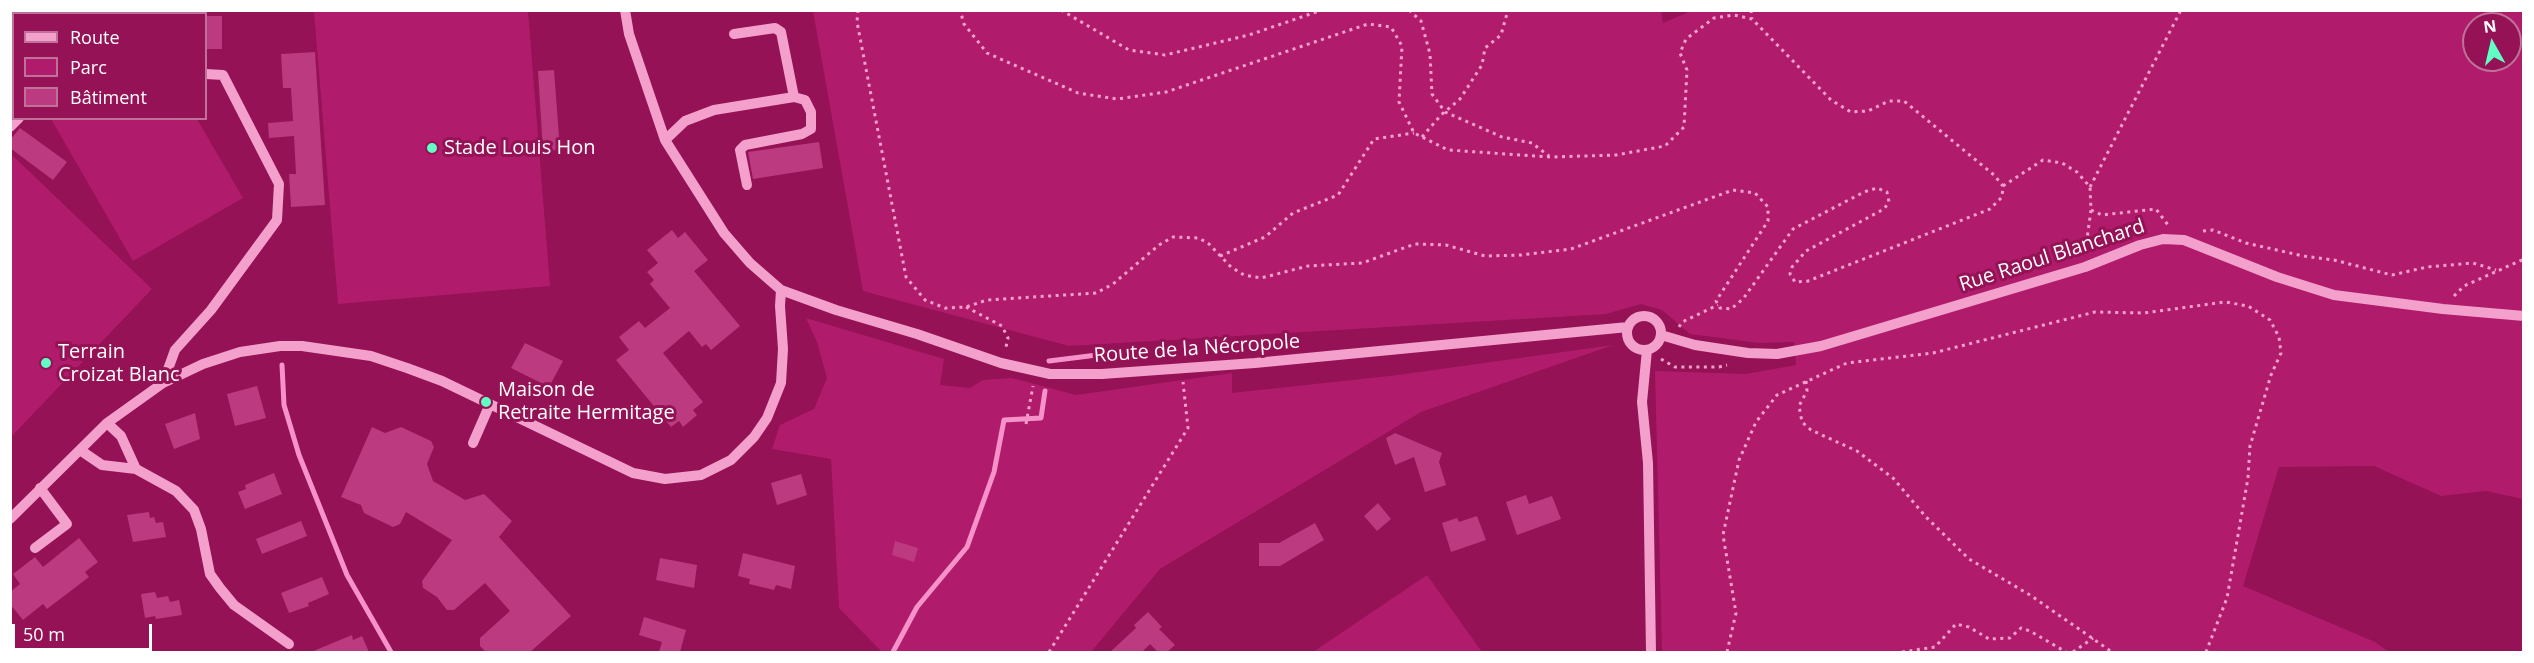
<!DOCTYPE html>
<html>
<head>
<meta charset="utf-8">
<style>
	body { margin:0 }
	#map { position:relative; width:2534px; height:663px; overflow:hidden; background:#941255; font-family:"Open Sans",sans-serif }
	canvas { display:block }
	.frame { position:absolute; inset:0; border:12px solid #fff; pointer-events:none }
	.legend { position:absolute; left:12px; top:12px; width:195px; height:108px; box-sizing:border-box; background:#941255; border:2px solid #bf7199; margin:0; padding:8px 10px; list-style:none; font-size:18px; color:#fff }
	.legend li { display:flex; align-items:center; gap:12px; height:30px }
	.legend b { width:30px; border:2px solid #bf7199 }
	.north { position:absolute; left:2462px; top:12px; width:60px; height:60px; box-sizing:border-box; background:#941255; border:2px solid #bf7199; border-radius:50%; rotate:352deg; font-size:16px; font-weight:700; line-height:24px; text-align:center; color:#fff }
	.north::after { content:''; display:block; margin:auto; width:21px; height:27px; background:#62ffc5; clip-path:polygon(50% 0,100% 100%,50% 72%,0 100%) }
	.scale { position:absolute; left:12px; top:624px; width:140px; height:27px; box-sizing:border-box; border:3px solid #fff; border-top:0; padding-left:8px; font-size:18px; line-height:21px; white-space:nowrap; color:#fff; -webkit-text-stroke:4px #941255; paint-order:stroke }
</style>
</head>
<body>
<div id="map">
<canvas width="2534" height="663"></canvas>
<div class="frame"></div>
<ul class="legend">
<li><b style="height:8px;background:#f3a0cc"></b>Route</li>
<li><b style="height:16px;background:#b01c6b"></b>Parc</li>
<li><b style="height:16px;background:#bc3a7f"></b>Bâtiment</li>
</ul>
<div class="north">N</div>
<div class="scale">50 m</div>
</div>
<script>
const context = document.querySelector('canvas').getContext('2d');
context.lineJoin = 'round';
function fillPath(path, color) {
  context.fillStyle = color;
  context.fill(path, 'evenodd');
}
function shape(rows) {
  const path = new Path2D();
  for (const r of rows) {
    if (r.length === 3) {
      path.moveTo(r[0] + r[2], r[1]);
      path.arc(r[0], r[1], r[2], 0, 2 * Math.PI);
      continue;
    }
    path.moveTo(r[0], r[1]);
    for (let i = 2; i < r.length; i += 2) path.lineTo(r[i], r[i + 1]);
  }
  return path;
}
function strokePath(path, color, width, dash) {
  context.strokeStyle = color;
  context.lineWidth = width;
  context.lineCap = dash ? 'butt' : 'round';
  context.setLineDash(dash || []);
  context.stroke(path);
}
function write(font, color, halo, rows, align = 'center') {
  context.font = font + ' "Open Sans",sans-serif';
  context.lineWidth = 6;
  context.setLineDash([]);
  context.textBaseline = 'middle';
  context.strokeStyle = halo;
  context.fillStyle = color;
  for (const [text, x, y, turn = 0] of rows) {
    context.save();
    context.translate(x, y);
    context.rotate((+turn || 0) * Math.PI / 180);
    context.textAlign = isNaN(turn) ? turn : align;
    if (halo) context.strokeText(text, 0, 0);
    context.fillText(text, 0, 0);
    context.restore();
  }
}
const green = shape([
	[1661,10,1663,23,1693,10,2523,11,2523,499,2486,491,2441,496,2374,466,2279,467,2243,586,2375,642,2389,652,1662,652,1655,371,1746,374,1796,365,1794,342,1759,343,1690,334,1662,310,1641,304,1606,314,1069,346,863,291,813,11],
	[2474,24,2510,24,2510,60,2474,60],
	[314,11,528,11,550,286,338,304],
	[51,119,197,119,243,198,133,261],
	[11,154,152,289,11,437,10,437],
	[806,318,944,359,940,385,970,388,983,380,1012,378,1076,395,1232,373,1232,393,1398,375,1613,345,1421,412,1160,569,1091,652,882,652,839,608,831,459,772,449,780,425,814,409,827,378,817,342],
	[1427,575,1482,652,1313,652]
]);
const stream = shape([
	[1049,361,1097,355],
	[282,365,284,405,299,455,347,575,391,652],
	[893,652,917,607,967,547,994,472,1004,420,1041,418,1045,391]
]);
const building = shape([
	[206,16,222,16,222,49,206,49],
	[315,52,325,205,291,207,289,174,296,174,294,136,269,138,268,123,293,121,291,88,283,88,281,54],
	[554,70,560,150,543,151,538,71],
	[20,128,67,162,53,180,10,148,10,140],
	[819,142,823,168,753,179,748,152],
	[672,230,678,238,685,232,708,260,694,271,740,326,711,350,706,344,702,347,689,331,663,353,703,402,693,410,697,415,683,427,679,421,671,427,616,360,629,350,619,337,639,321,645,328,670,308,650,284,654,280,647,272,658,263,647,250],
	[525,343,563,361,549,387,511,368],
	[257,386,266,418,235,426,227,394],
	[195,413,200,439,174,449,165,424],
	[372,427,385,433,401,427,431,441,434,447,427,464,433,481,465,500,484,494,512,521,499,537,571,616,530,652,486,652,480,646,480,638,510,611,485,583,454,610,447,610,437,597,423,588,422,581,452,540,406,512,400,524,393,527,364,513,361,505,341,497],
	[1395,433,1442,453,1439,462,1446,485,1425,492,1414,457,1395,465,1386,438],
	[274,473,282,494,245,509,238,492,246,489,245,485],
	[801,474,807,495,777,505,771,483],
	[1526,495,1529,504,1552,496,1561,519,1517,535,1506,502],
	[1378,503,1391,519,1377,531,1364,516],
	[149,512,150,518,154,517,156,523,163,522,166,537,133,542,127,515],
	[1477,516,1486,540,1451,552,1442,523,1457,518,1459,522],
	[301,521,307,536,262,554,256,539],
	[1315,523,1324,540,1280,566,1259,566,1259,543,1279,543],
	[79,538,98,562,85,572,89,577,47,609,43,604,23,620,10,604,10,592,20,584,13,574,35,557,43,567],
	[895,541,918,548,914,562,892,555],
	[743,553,795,566,791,589,776,585,774,590,749,584,750,579,738,576],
	[660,558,697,565,694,588,656,580],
	[322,577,329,594,308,603,309,606,289,613,281,593],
	[155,592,157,598,168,596,170,602,179,600,182,615,156,619,155,616,145,618,141,594],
	[1148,612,1162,627,1159,629,1175,645,1167,652,1158,652,1150,644,1142,652,1110,652,1136,628,1134,625],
	[644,617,686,630,680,652,659,652,662,642,639,635],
	[352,635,353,640,362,636,369,652,311,652]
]);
const path = shape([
	[858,10,857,22,906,277,925,300,945,308,966,307,987,300,1096,293,1113,284,1159,245,1173,237,1199,238,1209,244,1231,267,1244,275,1261,278,1308,266,1362,263,1415,244,1446,245,1485,256,1521,255,1571,249,1733,190,1755,193,1768,207,1768,221,1716,301,1720,308,1731,309,1743,299,1793,229,1864,192,1877,188,1887,192,1889,202,1884,209,1806,251,1792,267,1790,274,1795,282,1808,281,1990,209,2002,197,2003,186,1994,175,1904,101,1889,101,1868,111,1851,112,1831,100,1752,19,1734,15,1714,18,1686,39,1680,53,1687,70,1684,127,1665,146,1616,155,1551,157,1448,150,1414,133,1399,102,1402,46,1391,27,1368,24,1166,92,1117,99,1078,93,987,53,964,24,960,10],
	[1061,10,1129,50,1165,55,1249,35,1322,10],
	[1409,10,1421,21,1430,54,1432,94,1445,112,1502,137,1532,143,1549,156],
	[1751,10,1752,19],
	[1422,137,1441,115,1460,99,1482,65,1485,48,1501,35,1508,10],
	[2003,186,2043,160,2062,163,2077,172,2090,187,2091,210,2085,253],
	[2090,187,2181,10],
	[2091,210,2102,215,2156,209,2168,225],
	[2203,231,2213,230,2246,243,2303,256,2334,260,2392,275,2427,267,2473,263,2496,270],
	[1220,256,1265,237,1293,213,1338,195,1374,139,1414,133],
	[2454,296,2464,286,2524,259],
	[966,307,1002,326,1008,338,1005,351],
	[1679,327,1682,322,1718,305],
	[1661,359,1675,367,1719,367,1727,365],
	[1806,381,1807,391,1799,406,1802,422,1811,430,1857,451,1893,478,1926,517,1969,559,2030,595,2112,652],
	[1026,424,1033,386],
	[1049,652,1188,428,1183,382],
	[1727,652,1736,613,1723,535,1739,460,1756,422,1777,395,1847,363,1933,353,2095,312,2144,313,2225,302,2248,306,2270,320,2279,337,2281,353,2271,375,2250,446,2248,478,2227,598,2206,652],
	[1902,652,1935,647,1956,624,1969,627,1989,639,2010,638,2021,628,2030,631,2066,652],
	[2073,652,2093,638]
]);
const minor = shape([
	[625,10,629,34,665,140,724,233,750,263,781,290,836,310,917,334,1001,363,1050,374,1102,374,1255,363,1628,327],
	[734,34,775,28,781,32,794,97],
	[10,66,14,66],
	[10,127,19,118],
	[665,140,685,121,714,110,794,97,805,100,811,112,811,129,802,134,745,145,740,150,747,185],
	[1644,333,17],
	[1661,335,1695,345,1748,353,1777,354,1821,346,2085,267,2140,245,2163,239,2184,240,2277,277,2334,295,2443,309,2524,316],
	[1647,350,1642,402,1648,463,1651,652],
	[163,383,175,350,211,310,277,220,279,184,223,75,206,74],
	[107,423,121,436,136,469],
	[473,443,490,404],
	[80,450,102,465,136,469,176,491,194,510,201,529,210,574,220,588,234,605,289,644],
	[10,519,107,423,163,383,203,364,240,352,280,346,302,346,371,356,407,368,442,381,633,473,665,479,701,475,731,460,754,437,767,418,781,383,783,349,780,306,781,290],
	[35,548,67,524,40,488]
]);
const markers = [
	[432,148,6,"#62ffc5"],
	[46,363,6,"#62ffc5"],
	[486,402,6,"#62ffc5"]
];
const poiNames = [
	["Stade Louis Hon",444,148],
	["Terrain",58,352],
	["Croizat Blanc",58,375],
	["Maison de",498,390],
	["Retraite Hermitage",498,413]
];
const streetNames = [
	["Rue Raoul Blanchard",2052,256,-18],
	["Route de la Nécropole",1197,349,-4]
];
fillPath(green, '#b01c6b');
strokePath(stream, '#f692c9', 5);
fillPath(building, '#bc3a7f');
strokePath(path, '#f3a0cc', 3, [3, 4.5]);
strokePath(minor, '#f3a0cc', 10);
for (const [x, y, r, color] of markers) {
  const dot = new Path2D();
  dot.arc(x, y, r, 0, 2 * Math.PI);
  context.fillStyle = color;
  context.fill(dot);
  strokePath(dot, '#941255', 2);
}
write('20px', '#fff', '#941255', poiNames, 'left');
write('20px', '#fff', '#941255', streetNames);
</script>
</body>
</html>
